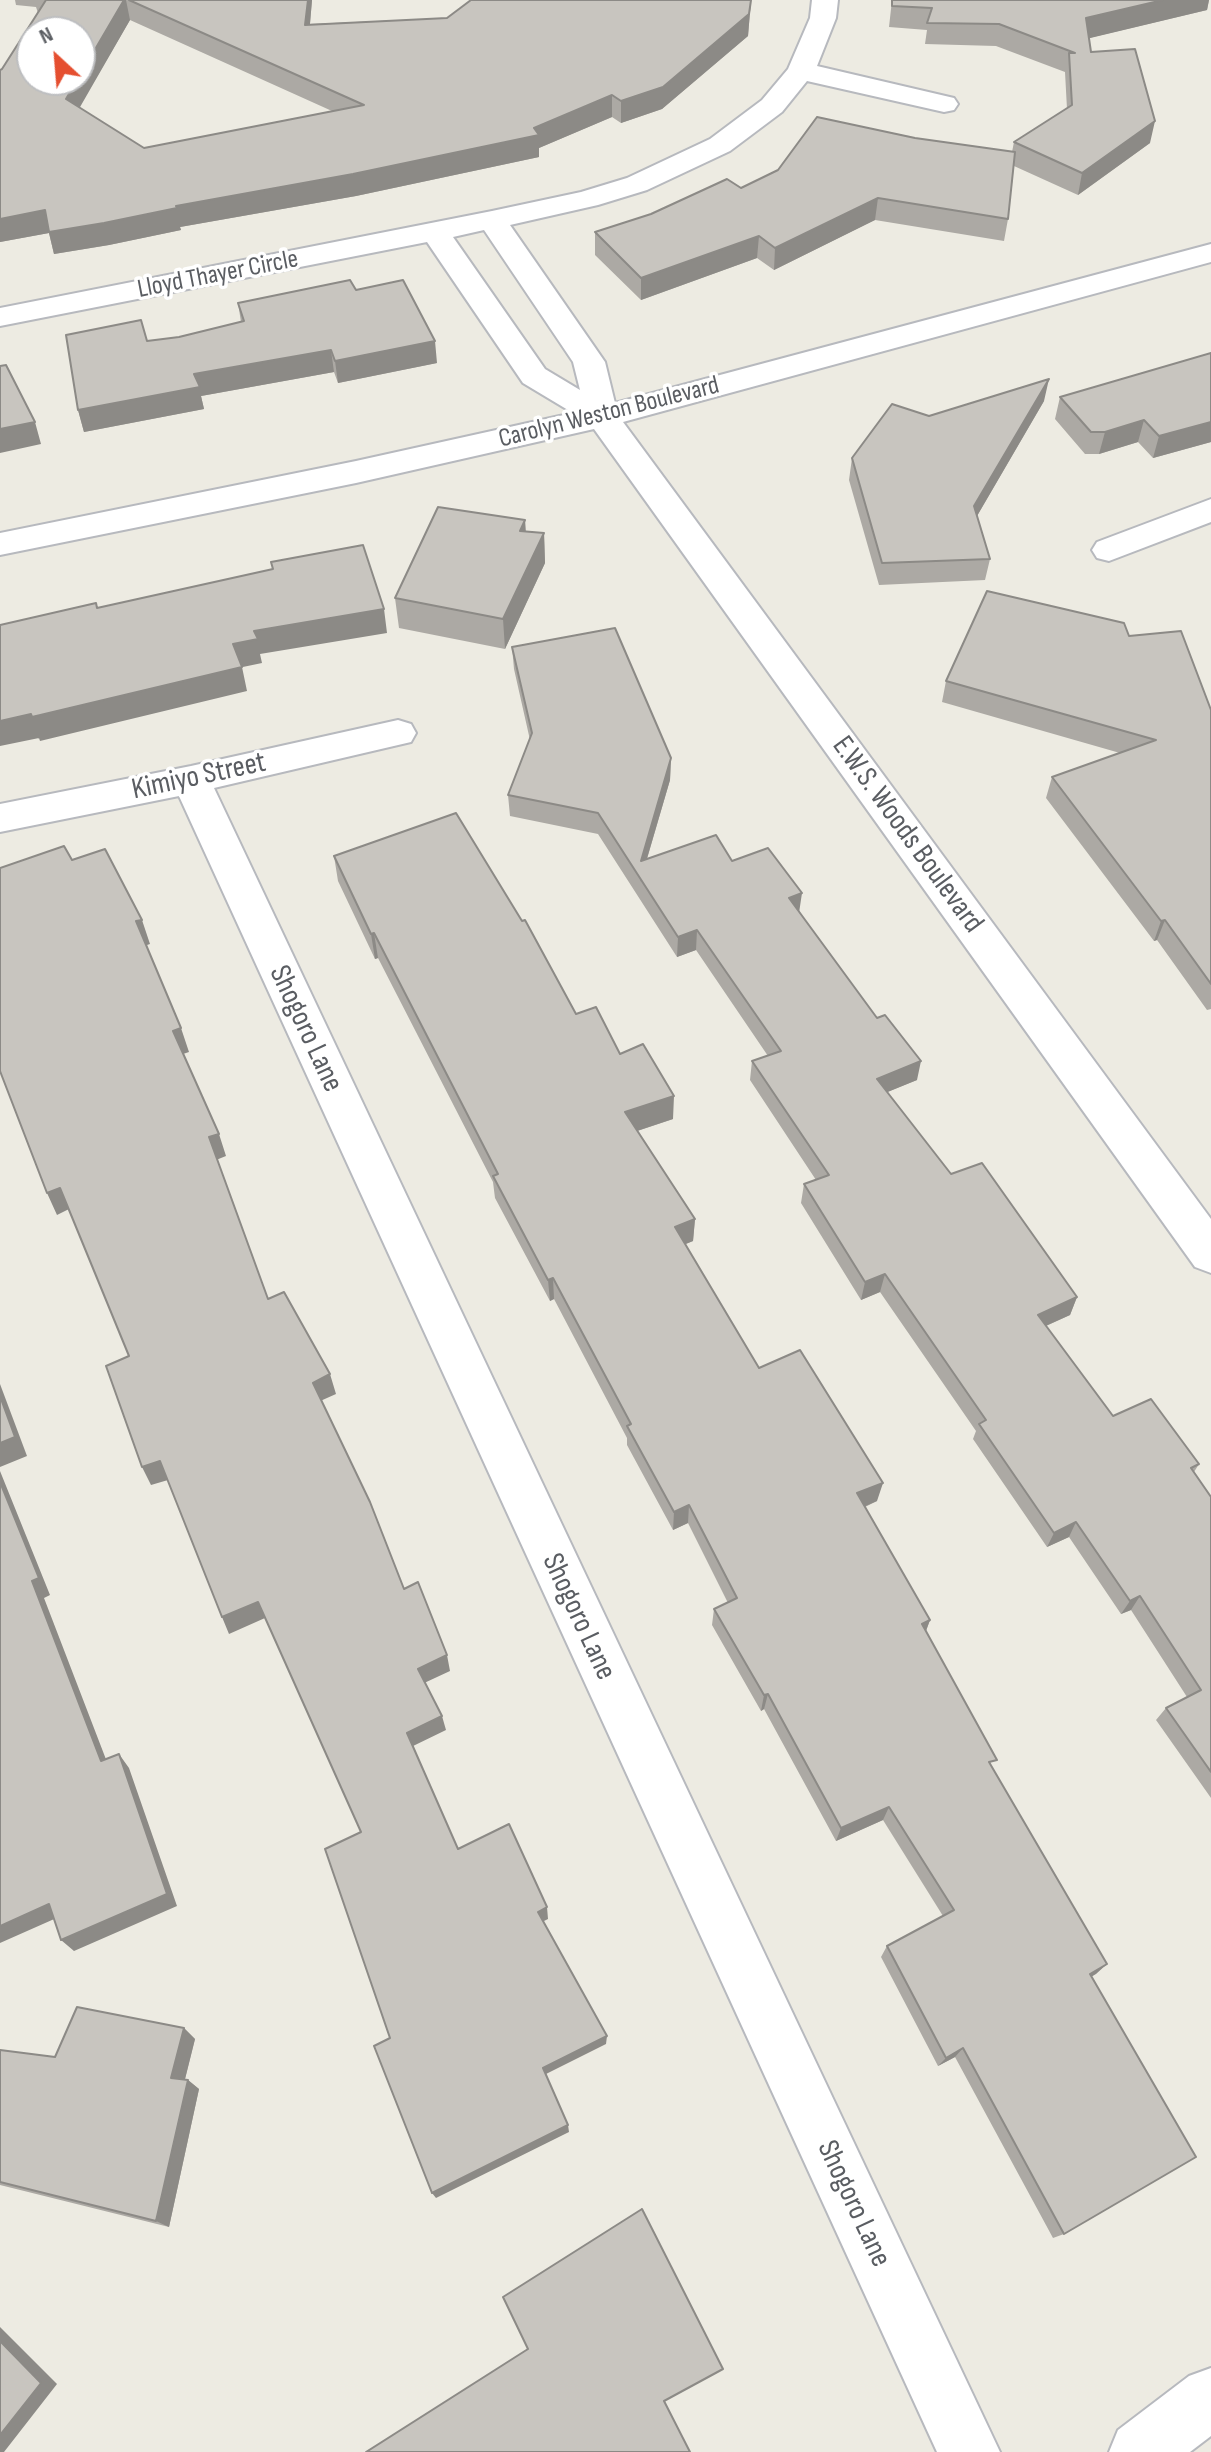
<!DOCTYPE html>
<html>
<head>
<meta charset="utf-8">
<style>
	body { margin:0 }
	#map { position:relative; width:1211px; height:2452px; overflow:hidden; background:#edebe2; font-family:"Sofia Sans Condensed",sans-serif }
	canvas { display:block }
	.north { position:absolute; left:16px; top:16px; width:80px; height:80px; box-sizing:border-box; background:#fff; border:2px solid #bdbec0; border-radius:50%; rotate:334deg; font-size:22px; font-weight:700; line-height:32px; text-align:center; color:#5a5d62 }
	.north::after { content:''; display:block; margin:auto; width:28px; height:36px; background:#e54f30; clip-path:polygon(50% 0,100% 100%,50% 72%,0 100%) }
</style>
</head>
<body>
<div id="map">
<canvas width="1211" height="2452"></canvas>
<div class="north">N</div>
</div>
<script>
const context = document.querySelector('canvas').getContext('2d');
context.lineJoin = 'round';
function shape(rows) {
  const path = new Path2D();
  for (const r of rows) {
    path.moveTo(r[0], r[1]);
    for (let i = 2; i < r.length; i += 2) path.lineTo(r[i], r[i + 1]);
  }
  return path;
}
function strokePath(path, color, width, dash) {
  context.strokeStyle = color;
  context.lineWidth = width;
  context.lineCap = dash ? 'butt' : 'round';
  context.setLineDash(dash || []);
  context.stroke(path);
}
function fillPath(path, color) {
  context.fillStyle = color;
  context.fill(path, 'evenodd');
}
function write(font, color, halo, rows, align = 'center') {
  context.font = font + ' "Sofia Sans Condensed",sans-serif';
  context.lineWidth = 7;
  context.setLineDash([]);
  context.textBaseline = 'middle';
  context.strokeStyle = halo;
  context.fillStyle = color;
  for (const [text, x, y, turn = 0] of rows) {
    context.save();
    context.translate(x, y);
    context.rotate((+turn || 0) * Math.PI / 180);
    context.textAlign = isNaN(turn) ? turn : align;
    if (halo) context.strokeText(text, 0, 0);
    context.fillText(text, 0, 0);
    context.restore();
  }
}
const minor = shape([
	[812,0,838,0,836,18,817,66,954,98,958,104,954,110,944,112,807,81,782,112,730,151,647,190,598,205,510,225,605,362,615,403,1211,244,1211,262,623,422,1211,1219,1211,1273,1195,1267,594,429,356,483,0,555,0,533,356,461,573,413,523,383,427,242,0,326,0,308,492,211,581,192,627,178,710,139,762,100,788,69,810,18,812,0],
	[484,230,573,362,580,390,545,369,453,237,484,230],
	[1211,499,1211,522,1109,561,1097,558,1092,550,1097,542,1211,499],
	[398,720,411,724,416,733,411,742,214,788,1000,2452,937,2452,179,796,0,832,0,804,191,766,398,720],
	[1211,2368,1211,2436,1190,2452,1109,2452,1118,2430,1189,2376,1211,2368]
]);
const wall = shape([
	[15,0,312,0,310,24,447,18,751,0,748,36,662,109,621,123,612,117,539,148,539,157,356,196,180,227,181,230,109,245,54,254,49,233,0,242,0,70,2,69,38,13,36,7,16,5],
	[130,20,332,111,144,148,79,107],
	[892,0,1209,0,1207,10,1089,38,1091,52,1150,143,1078,195,1014,166,1008,219,1004,241,875,220,774,270,757,258,641,300,595,255,595,232,741,188,915,138,1012,152,1014,142,1067,109,1065,72,996,46,925,44,927,30,889,27],
	[356,290,437,363,338,383,334,372,201,396,204,409,84,432,78,410,147,341,179,337,241,322,238,303],
	[1211,353,1211,442,1153,458,1138,442,1099,454,1085,454,1055,419,1060,397],
	[1044,401,977,516,990,559,985,580,879,585,849,480,852,458,929,416],
	[525,520,526,531,544,533,545,563,505,649,399,628,395,598],
	[1129,636,1211,710,1211,1009,1207,1010,1157,940,1154,941,1046,798,1052,777,1120,753,942,702,946,681],
	[512,647,671,758,670,780,647,859,732,861,799,911,917,1080,887,1092,951,1174,1077,1297,1070,1315,1046,1326,1113,1416,1199,1464,1194,1472,1211,1497,1211,1798,1156,1720,1166,1708,1187,1697,1131,1610,1121,1614,1069,1537,1047,1547,973,1439,976,1431,880,1292,861,1300,801,1203,804,1184,816,1180,750,1080,752,1061,768,1056,696,950,677,957,598,834,510,816,508,795,530,740,514,669],
	[334,856,576,1014,620,1054,673,1119,637,1131,695,1219,693,1241,685,1244,759,1368,877,1501,865,1507,930,1620,926,1631,992,1767,1107,1964,1091,1977,1064,2234,1053,2238,955,2057,938,2066,881,1957,887,1946,943,1916,883,1820,836,1841,764,1709,761,1711,712,1625,714,1609,728,1603,688,1523,673,1530,627,1445,627,1438,554,1299,550,1301,495,1198,493,1182,378,958,375,959,338,881],
	[184,2028,195,2039,185,2079,188,2080,199,2089,169,2227,0,2185,0,2050,55,2057]
]);
const shadedWall = shape([
	[124,0,126,0,130,20,72,121,66,99,77,80,80,80,80,75],
	[308,0,312,0,308,46,305,25],
	[751,0,748,36,662,109,621,123,621,101],
	[1163,0,1209,0,1207,10,1082,40,1086,18],
	[612,95,612,117,539,148,539,157,356,196,180,227,181,230,109,245,54,254,49,233,0,242,0,219,45,210,176,206,534,128],
	[1155,121,1150,143,1078,195,1082,173],
	[878,198,875,220,774,270,775,248],
	[759,236,757,258,641,300,641,278],
	[435,341,437,363,338,383,335,361],
	[331,350,334,372,201,396,204,409,84,432,78,410,194,374],
	[1049,379,1044,401,970,528,974,506],
	[1144,420,1138,442,1099,454,1105,432],
	[35,422,41,444,0,453,0,429],
	[1211,422,1211,442,1153,458,1159,436],
	[525,520,526,551,520,531],
	[544,533,545,563,505,649,503,619],
	[384,609,387,633,260,654,262,663,238,668,233,644,254,631],
	[242,667,247,691,40,741,32,717],
	[31,714,39,738,0,746,0,721],
	[671,758,670,780,640,882,641,861],
	[802,893,799,913,789,898],
	[142,920,150,944,144,946,136,921],
	[1165,920,1157,940,1154,941,1161,921],
	[697,930,696,950,677,957,678,937],
	[374,933,378,958,375,959,371,934],
	[181,1028,189,1052,180,1055,173,1031],
	[921,1061,917,1080,873,1098,877,1079],
	[674,1096,673,1119,625,1135,625,1112],
	[219,1134,226,1156,216,1160,209,1137],
	[60,1188,69,1209,57,1215,47,1193],
	[695,1219,693,1241,674,1249,675,1227],
	[885,1274,880,1292,861,1300,865,1282],
	[553,1278,554,1299,550,1301,548,1280],
	[1077,1297,1070,1315,1032,1332,1038,1315],
	[330,1374,336,1394,318,1402,313,1383],
	[0,1384,27,1456,0,1467],
	[160,1461,168,1480,151,1485,142,1467],
	[0,1471,50,1595,44,1598,112,1775,101,1761,32,1581,0,1482],
	[883,1483,877,1501,852,1512,857,1493],
	[689,1505,688,1523,673,1530,674,1512],
	[1076,1522,1069,1537,1047,1547,1054,1533],
	[1140,1596,1131,1610,1121,1614,1130,1601],
	[258,1602,265,1618,229,1634,222,1617],
	[930,1620,924,1636,922,1624],
	[447,1655,450,1671,422,1684,418,1669],
	[768,1694,764,1709,761,1711,764,1695],
	[442,1716,446,1730,411,1747,407,1733],
	[119,1754,129,1768,177,1906,74,1951,61,1940],
	[889,1807,883,1820,836,1841,841,1828],
	[49,1904,61,1916,0,1943,0,1926],
	[547,1907,548,1919,540,1923,538,1912],
	[1107,1964,1096,1974,1079,1984,1090,1974],
	[184,2028,195,2039,183,2087,171,2078],
	[607,2036,606,2044,544,2075,543,2068],
	[963,2048,955,2057,938,2066,946,2058],
	[188,2080,199,2089,169,2227,156,2221],
	[568,2125,569,2132,436,2198,432,2193],
	[0,2327,57,2384,4,2452,0,2452]
]);
const building = shape([
	[46,0,124,0,80,75,80,32,32,32,32,80,77,80,66,99,144,148,364,105,129,0,308,0,305,25,447,18,471,0,751,0,749,14,663,87,621,101,612,95,534,128,539,135,353,174,176,206,177,208,104,223,49,232,45,210,0,219,0,70,2,69,46,0],
	[892,0,1163,0,1086,18,1091,52,1135,49,1155,121,1082,173,1014,142,1072,105,1069,53,1075,53,999,24,927,23,932,8,892,6,892,0],
	[817,117,915,138,1015,152,1008,219,878,198,775,248,759,236,641,278,595,232,651,214,727,179,741,188,778,170,817,117],
	[350,280,356,290,403,280,435,341,335,361,331,350,194,374,200,387,78,410,66,335,141,320,147,341,179,337,244,321,238,303,350,280],
	[1211,353,1211,422,1159,436,1144,420,1105,432,1091,432,1060,397,1211,353],
	[6,365,35,422,0,429,0,366,6,365],
	[1049,379,974,506,990,559,882,563,852,458,892,404,929,416,1049,379],
	[438,507,525,520,520,531,544,533,503,619,395,598,438,507],
	[363,545,384,609,254,631,258,639,233,644,242,667,32,717,31,714,0,721,0,625,96,603,97,608,273,569,271,562,363,545],
	[987,591,1124,623,1129,636,1181,631,1211,710,1211,984,1165,920,1161,921,1052,777,1156,740,946,681,987,591],
	[615,628,671,758,641,861,716,835,732,861,768,848,802,893,789,898,877,1018,885,1015,921,1061,877,1079,951,1174,982,1163,1077,1297,1038,1315,1113,1416,1151,1399,1199,1464,1191,1468,1211,1497,1211,1772,1166,1708,1201,1690,1140,1596,1130,1601,1076,1522,1054,1533,979,1424,986,1420,885,1274,865,1282,804,1184,829,1175,752,1061,781,1051,697,930,678,937,598,813,508,795,532,733,512,647,615,628],
	[456,813,522,921,525,920,576,1014,596,1007,620,1054,643,1044,674,1096,625,1112,695,1219,675,1227,759,1368,800,1350,883,1483,857,1493,930,1620,922,1624,997,1760,989,1762,1107,1964,1090,1974,1196,2157,1064,2234,963,2048,946,2058,887,1946,954,1910,889,1807,841,1828,768,1694,764,1695,714,1609,737,1598,689,1505,674,1512,627,1426,631,1424,553,1278,548,1280,493,1176,498,1174,374,933,371,934,334,856,456,813],
	[64,846,72,860,105,849,142,920,136,921,181,1028,173,1031,219,1134,209,1137,268,1299,284,1292,330,1374,313,1383,370,1502,404,1589,418,1582,447,1655,418,1669,442,1716,407,1733,458,1849,509,1824,547,1907,538,1912,607,2036,543,2068,568,2125,432,2193,374,2046,390,2038,325,1849,361,1832,258,1602,222,1617,160,1461,142,1467,106,1366,129,1356,60,1188,47,1193,0,1071,0,868,64,846],
	[0,1396,15,1437,0,1443,0,1396],
	[0,1482,39,1578,32,1581,101,1761,119,1754,167,1894,61,1940,49,1904,0,1926,0,1482],
	[77,2007,184,2028,171,2078,188,2080,156,2221,0,2182,0,2050,55,2057,77,2007],
	[642,2209,723,2369,664,2401,690,2452,366,2452,528,2349,503,2297,642,2209],
	[0,2341,41,2383,0,2435,0,2341]
]);
const farStreetnames = [
	["Lloyd Thayer Circle",218,275,-11],
	["Carolyn Weston Boulevard",609,413,-14]
];
const streetNames = [
	["Kimiyo Street",199,777,-12],
	["E.W.S. Woods Boulevard",907,835,54],
	["Shogoro Lane",305,1029,65],
	["Shogoro Lane",578,1617,65],
	["Shogoro Lane",853,2204,65]
];
strokePath(minor, '#b7b9be', 4);
fillPath(minor, '#fff');
fillPath(wall, '#aca9a4');
fillPath(shadedWall, '#8c8a86');
fillPath(building, '#c8c5bf');
strokePath(building, '#8c8a86', 2);
write('26px', '#5a5d62', '#fff', farStreetnames);
write('30px', '#5a5d62', '#fff', streetNames);
</script>
</body>
</html>
